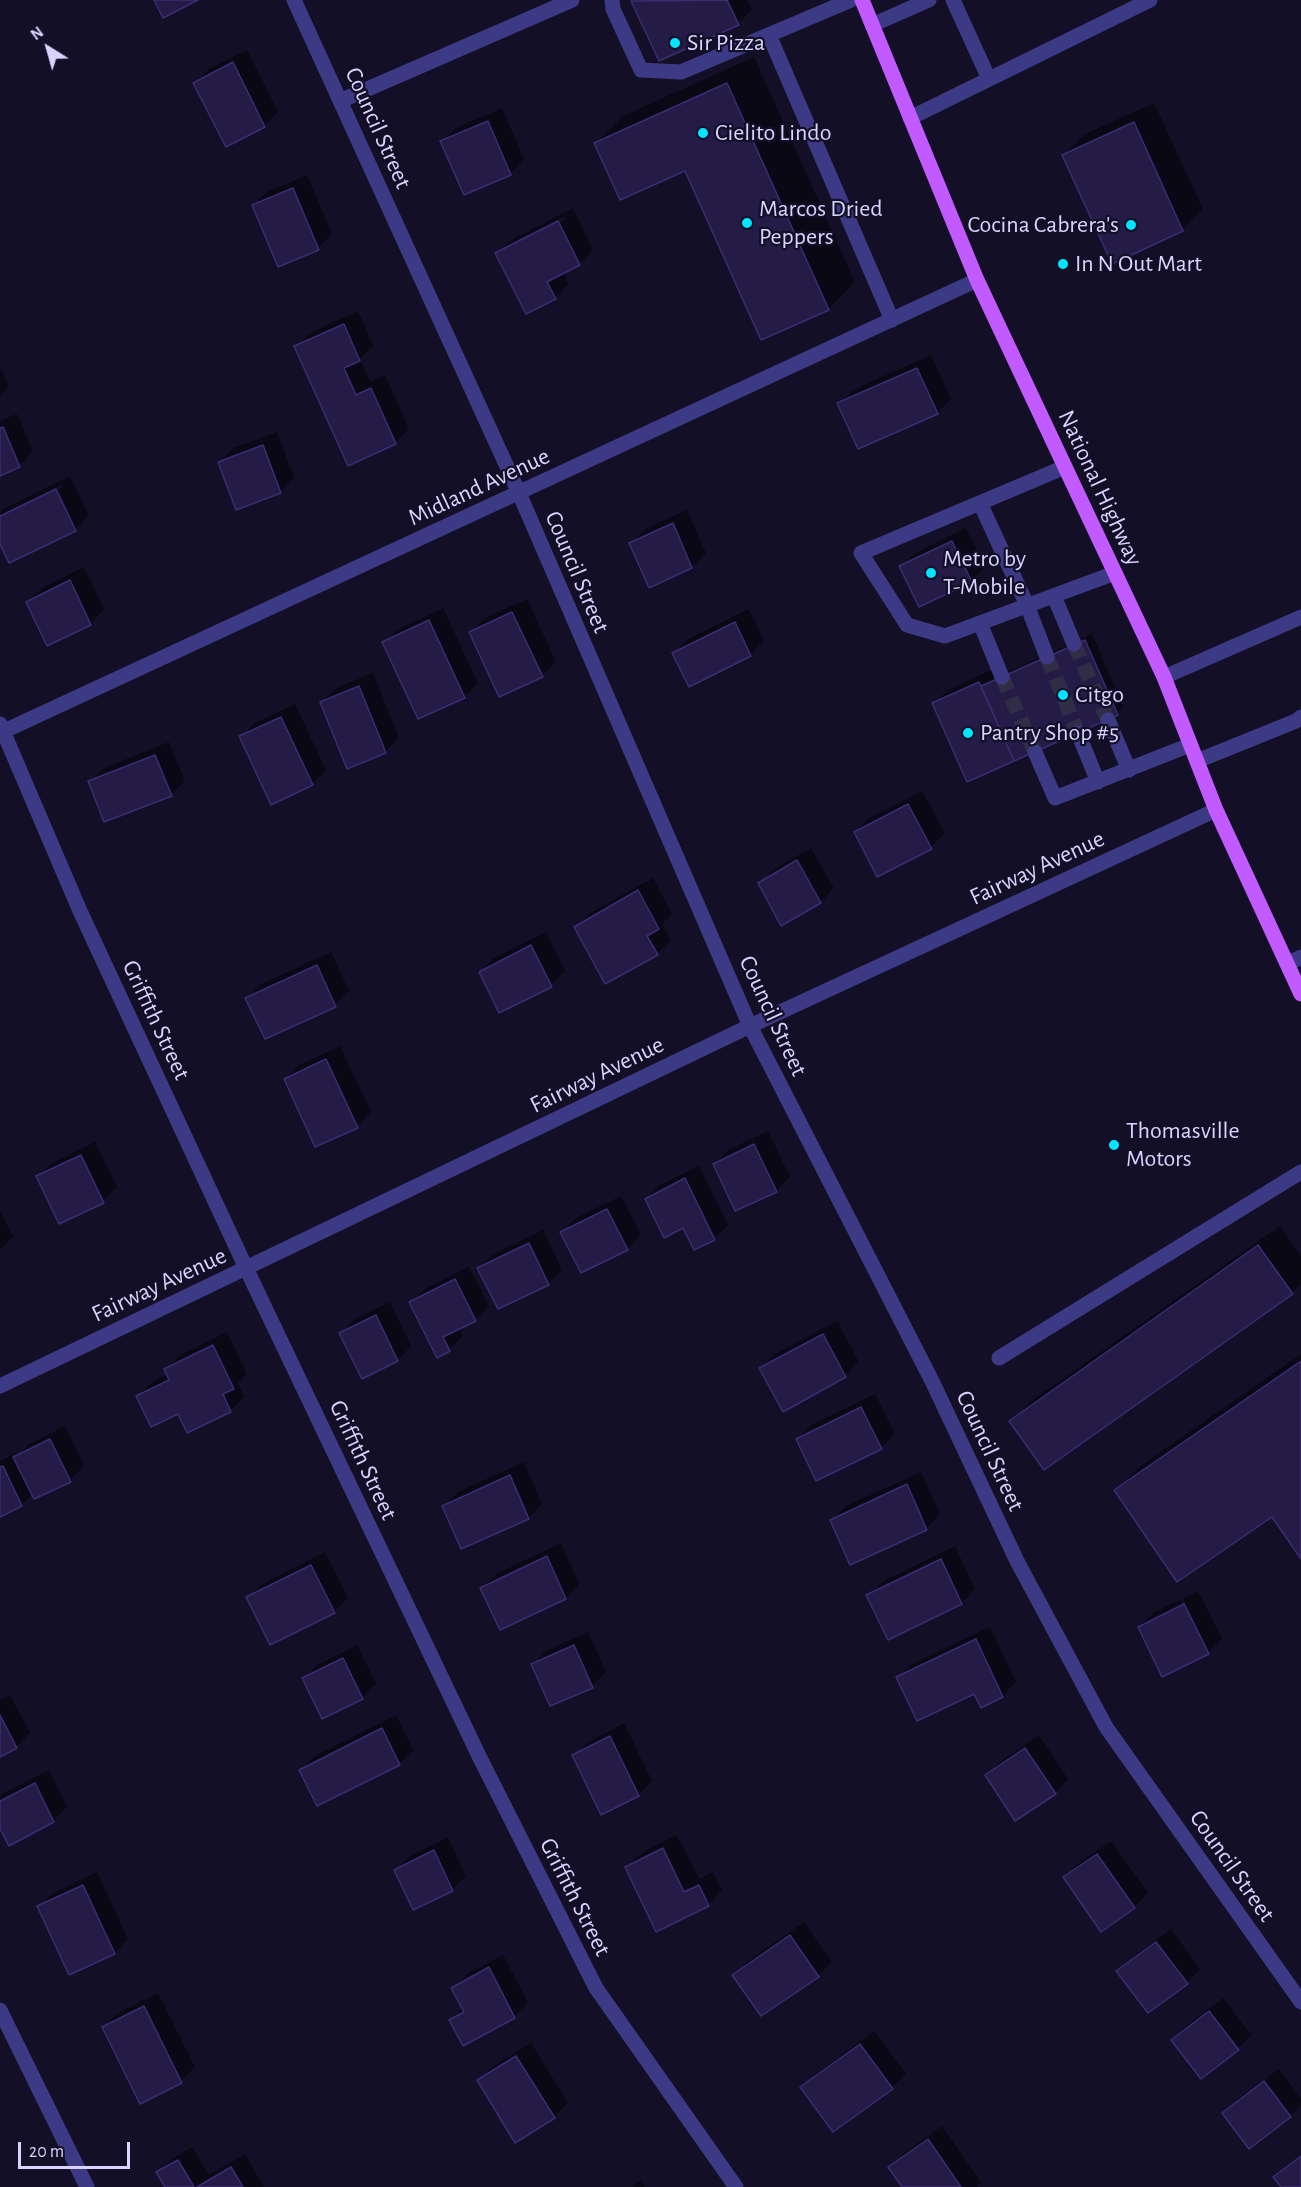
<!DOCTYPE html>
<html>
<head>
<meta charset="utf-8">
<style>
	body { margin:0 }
	#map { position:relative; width:1301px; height:2187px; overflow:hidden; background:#130f26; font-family:"Alegreya Sans",sans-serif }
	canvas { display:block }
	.north { position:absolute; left:18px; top:18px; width:60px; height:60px; -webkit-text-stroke:4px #130f26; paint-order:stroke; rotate:323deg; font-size:16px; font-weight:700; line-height:24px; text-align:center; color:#d9d4ff }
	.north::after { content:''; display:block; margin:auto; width:21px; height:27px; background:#d9d4ff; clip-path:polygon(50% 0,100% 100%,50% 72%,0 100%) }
	.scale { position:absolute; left:18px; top:2142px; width:112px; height:27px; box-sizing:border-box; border:3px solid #d9d4ff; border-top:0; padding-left:8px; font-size:18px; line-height:21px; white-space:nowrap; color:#d9d4ff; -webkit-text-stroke:4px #130f26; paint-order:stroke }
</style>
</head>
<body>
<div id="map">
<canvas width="1301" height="2187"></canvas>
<div class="north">N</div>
<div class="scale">20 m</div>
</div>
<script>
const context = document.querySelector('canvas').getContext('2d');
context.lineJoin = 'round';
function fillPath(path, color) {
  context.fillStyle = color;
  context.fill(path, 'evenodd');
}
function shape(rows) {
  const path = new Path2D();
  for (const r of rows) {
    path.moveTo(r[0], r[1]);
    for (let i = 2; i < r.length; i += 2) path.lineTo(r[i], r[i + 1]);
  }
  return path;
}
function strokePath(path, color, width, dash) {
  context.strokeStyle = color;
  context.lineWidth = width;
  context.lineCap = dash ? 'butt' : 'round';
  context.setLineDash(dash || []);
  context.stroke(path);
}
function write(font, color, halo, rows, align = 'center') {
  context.font = font + ' "Alegreya Sans",sans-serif';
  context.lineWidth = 4.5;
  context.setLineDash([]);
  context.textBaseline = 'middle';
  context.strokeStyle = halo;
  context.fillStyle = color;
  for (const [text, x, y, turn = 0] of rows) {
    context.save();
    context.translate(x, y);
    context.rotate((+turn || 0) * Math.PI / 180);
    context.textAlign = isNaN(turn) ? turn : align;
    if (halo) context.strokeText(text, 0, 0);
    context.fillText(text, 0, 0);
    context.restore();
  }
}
const shadow = shape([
	[634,0,747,0,752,10,738,23,660,59],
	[247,50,278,112,264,125,227,145,195,83,209,69],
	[754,57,855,282,828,309,686,169,596,143,623,116],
	[1154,103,1203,209,1182,230,1064,155,1085,134],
	[502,108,524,160,510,173,442,142,456,128],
	[307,175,332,234,318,248,279,265,253,206,267,192],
	[573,208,593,250,579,264,563,272,569,284,555,298,497,254,511,240],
	[564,217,566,219,511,247,511,243],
	[358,311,373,346,360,359,370,382,385,375,409,429,395,443,296,347,310,333],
	[931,355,951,399,937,413,839,404,853,390],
	[0,367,9,387,0,396],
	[17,414,33,452,19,466,0,475,0,421],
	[277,432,294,478,280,492,220,462,233,448],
	[70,476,89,516,75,530,0,541,0,513,5,508],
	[62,485,63,487,5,515,5,512],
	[687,510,706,553,692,567,650,586,631,543,645,529],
	[966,528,985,567,971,581,901,567,915,553],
	[84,567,104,609,91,623,48,644,28,602,42,588],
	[527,599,556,662,542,676,471,632,485,618],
	[443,608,478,683,464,697,384,643,398,629],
	[749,609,764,641,750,655,674,653,688,639],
	[1092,634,1123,707,1117,714,968,780,934,703,948,690,993,669,996,677],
	[373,673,399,738,385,752,322,702,336,688],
	[295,704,326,770,312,784,241,737,255,723],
	[169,742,185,781,171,795,90,782,104,768],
	[922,791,945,833,931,847,855,832,869,818],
	[811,848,834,888,821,902,760,883,774,869],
	[653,878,672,914,662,924,671,940,657,954,576,927,590,913],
	[546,932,565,971,551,985,480,972,494,958],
	[331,952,349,991,335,1005,265,1038,247,998,261,984],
	[340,1046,371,1112,357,1126,285,1079,299,1065],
	[768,1131,790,1177,776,1191,715,1164,728,1150],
	[95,1142,117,1187,103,1201,60,1222,38,1177,52,1163],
	[699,1166,728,1225,714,1239,695,1248,684,1226,646,1199,660,1185],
	[621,1196,641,1235,627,1249,562,1232,576,1218],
	[0,1211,13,1237,0,1250],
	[1280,1226,1301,1256,1301,1284,1292,1293,1011,1422,1031,1401],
	[543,1230,562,1270,548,1284,479,1268,493,1254],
	[469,1267,489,1306,475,1320,459,1328,463,1336,449,1350,411,1302,425,1289],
	[390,1302,411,1346,398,1360,362,1377,341,1333,355,1319],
	[837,1321,859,1362,845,1376,761,1368,775,1354],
	[227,1332,247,1374,238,1383,244,1397,230,1411,179,1412,138,1396,152,1382,168,1374,166,1369,180,1355],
	[1301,1354,1301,1556,1273,1515,1116,1490,1143,1464],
	[875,1394,895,1434,881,1448,797,1439,811,1425],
	[65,1426,84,1466,70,1480,33,1494,22,1505,0,1516,0,1461,17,1453,18,1455,29,1444],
	[524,1462,542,1504,528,1518,444,1506,458,1492],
	[921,1472,940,1514,927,1528,851,1563,832,1520,846,1506],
	[561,1543,579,1584,566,1598,501,1628,482,1588,496,1574],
	[955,1546,975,1589,961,1603,868,1596,882,1582],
	[325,1552,348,1598,334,1612,248,1598,262,1584],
	[1198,1591,1222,1639,1208,1653,1139,1627,1153,1613,1180,1600,1205,1650,1208,1650,1183,1598],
	[990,1627,1016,1682,1002,1696,898,1677,912,1664],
	[588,1632,606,1672,592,1686,533,1664,547,1650],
	[357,1645,376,1684,362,1698,304,1679,317,1665],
	[10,1695,30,1733,16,1747,0,1755,0,1700],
	[396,1715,413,1750,399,1764,301,1770,314,1756],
	[624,1723,652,1781,638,1795,574,1756,588,1742],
	[1039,1735,1068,1779,1055,1793,987,1776,1000,1762],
	[49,1770,67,1807,53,1821,0,1826,0,1798,4,1793],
	[677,1835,699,1879,713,1872,722,1891,708,1905,627,1867,641,1853],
	[448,1837,466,1876,452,1889,414,1908,395,1871,409,1857],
	[1111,1841,1148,1893,1134,1907,1101,1930,1065,1877,1079,1863],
	[97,1872,128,1939,114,1953,39,1907,53,1893],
	[804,1922,832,1962,818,1976,734,1975,748,1961],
	[1171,1929,1200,1969,1187,1983,1118,1972,1132,1958],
	[503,1955,528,2002,515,2016,464,2043,451,2020,464,2008,453,1988,467,1974],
	[158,1993,195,2067,181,2081,141,2102,104,2027,118,2013],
	[1223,1998,1251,2035,1238,2049,1173,2040,1186,2026],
	[874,2031,906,2074,892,2087,833,2130,802,2088,816,2074],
	[531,2043,568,2103,554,2117,478,2081,492,2067],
	[1279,2069,1301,2098,1301,2105,1290,2116,1224,2113,1238,2099],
	[942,2126,981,2182,977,2187,904,2187,890,2167,904,2153],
	[192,2147,209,2175,245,2154,264,2187,166,2187,158,2173,172,2159],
	[1301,2154,1301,2187,1283,2187,1275,2177],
	[640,2181,645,2187,632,2187]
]);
const building = shape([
	[154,0,198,0,163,18,154,0],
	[727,0,739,25,659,61,631,1,727,0],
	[233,62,265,127,226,147,193,83,233,62],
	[727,83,829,310,761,340,685,171,620,200,594,143,727,83],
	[488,121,511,175,464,195,440,141,488,121],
	[1134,122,1183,231,1112,264,1062,155,1134,122],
	[293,188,319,250,278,267,252,205,293,188],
	[558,221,580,265,547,282,556,299,526,314,495,253,558,221],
	[344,324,360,361,344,368,356,395,371,388,396,444,348,466,294,346,344,324],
	[917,368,938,414,858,449,837,403,917,368],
	[3,427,20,467,0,476,0,428,3,427],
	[263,445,281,493,236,510,218,462,263,445],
	[56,489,76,531,9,563,0,544,0,516,56,489],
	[673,523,692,568,649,588,629,543,673,523],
	[952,541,972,582,919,607,899,566,952,541],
	[70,580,91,625,47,646,26,602,70,580],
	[512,612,543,677,499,697,469,632,512,612],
	[429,620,465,698,418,719,382,642,429,620],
	[735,622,751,656,689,687,672,653,735,622],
	[1085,640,1118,715,1014,761,981,686,1085,640],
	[979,682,1014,761,967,782,932,703,979,682],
	[359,686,386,753,347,769,320,702,359,686],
	[281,717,313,785,271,805,239,736,281,717],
	[155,755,172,796,104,822,88,781,155,755],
	[908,804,932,849,877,877,854,832,908,804],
	[797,860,821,903,781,926,758,883,797,860],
	[638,890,659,929,647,936,658,955,605,984,574,927,638,890],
	[531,945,552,987,499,1013,479,972,531,945],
	[317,965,336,1007,265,1039,245,998,317,965],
	[326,1059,358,1128,315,1147,284,1079,326,1059],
	[754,1144,777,1192,735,1211,713,1164,754,1144],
	[81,1155,104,1203,59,1224,36,1176,81,1155],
	[685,1178,715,1240,694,1250,683,1228,664,1238,645,1199,685,1178],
	[607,1209,628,1250,581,1273,560,1232,607,1209],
	[529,1243,549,1285,498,1309,477,1268,529,1243],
	[1258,1245,1293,1294,1044,1470,1009,1421,1258,1245],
	[455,1279,476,1321,443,1337,450,1351,437,1358,409,1302,455,1279],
	[376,1315,398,1361,362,1379,339,1333,376,1315],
	[823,1334,846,1377,783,1412,759,1368,823,1334],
	[213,1345,234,1389,223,1394,231,1412,187,1433,178,1414,151,1427,136,1396,169,1380,164,1369,213,1345],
	[1301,1361,1301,1559,1272,1517,1177,1582,1114,1490,1301,1361],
	[861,1407,882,1449,816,1481,796,1439,861,1407],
	[50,1439,71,1482,34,1499,13,1457,50,1439],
	[3,1466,22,1506,0,1517,0,1467,3,1466],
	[510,1475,529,1519,461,1549,442,1506,510,1475],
	[907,1484,927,1530,850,1565,830,1520,907,1484],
	[547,1556,566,1599,500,1630,480,1588,547,1556],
	[941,1559,962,1604,888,1640,866,1595,941,1559],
	[311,1565,335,1613,270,1645,246,1597,311,1565],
	[1184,1604,1209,1654,1162,1677,1138,1627,1184,1604],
	[976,1639,1003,1697,981,1708,974,1694,917,1721,896,1677,976,1639],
	[574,1645,593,1688,550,1706,531,1664,574,1645],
	[343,1658,363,1699,322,1719,302,1678,343,1658],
	[0,1715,17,1748,0,1757,0,1715],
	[382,1728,400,1765,317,1806,299,1770,382,1728],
	[610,1736,639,1796,601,1815,572,1755,610,1736],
	[1025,1748,1056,1794,1015,1821,985,1775,1025,1748],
	[35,1783,54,1822,9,1846,0,1829,0,1801,35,1783],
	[663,1848,684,1892,699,1885,709,1906,656,1932,625,1867,663,1848],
	[434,1850,453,1891,413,1910,394,1870,434,1850],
	[1097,1854,1135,1908,1101,1932,1063,1877,1097,1854],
	[83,1885,115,1954,69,1975,37,1906,83,1885],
	[790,1935,819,1977,761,2016,732,1975,790,1935],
	[1156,1942,1188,1984,1148,2013,1116,1971,1156,1942],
	[489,1967,515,2018,463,2046,449,2020,464,2012,451,1988,489,1967],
	[144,2006,182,2083,140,2104,102,2027,144,2006],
	[1209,2011,1239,2050,1201,2079,1171,2040,1209,2011],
	[860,2044,893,2089,833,2132,800,2087,860,2044],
	[516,2056,555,2118,515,2143,477,2080,516,2056],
	[1264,2081,1291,2117,1249,2149,1222,2113,1264,2081],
	[928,2139,961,2187,902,2187,888,2167,928,2139],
	[1301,2156,1301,2187,1281,2187,1273,2177,1301,2156],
	[178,2160,194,2187,165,2187,156,2172,178,2160],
	[231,2167,243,2187,197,2187,231,2167]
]);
const minorTunnel = shape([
	[1074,644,1108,720],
	[1047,657,1078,733],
	[1002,677,1035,752]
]);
const minor = shape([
	[294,0,519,493,750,1026,932,1381,1017,1561,1106,1727,1301,2002],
	[612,0,613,9,641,70,681,72,851,0],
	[953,0,989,79],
	[872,25,929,0],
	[769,35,892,320],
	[340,101,572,0],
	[910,118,1150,0],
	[1065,467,861,553,907,625,945,636,1115,573],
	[980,503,1027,605,1047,657],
	[1054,596,1074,644],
	[980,623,1002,677],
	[1164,677,1301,617],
	[1108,720,1129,770],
	[0,724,80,911,246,1268,479,1756,596,1988,736,2187],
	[0,733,977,280],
	[1078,733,1098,782],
	[1035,752,1055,798,1190,745],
	[1197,761,1296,721,1301,717],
	[1287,964,1301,957],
	[999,1358,1301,1172],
	[0,1386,750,1026,1216,810],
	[0,2010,87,2187]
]);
const major = shape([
	[862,0,977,280,1164,677,1216,810,1301,994]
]);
const markers = [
	[675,43,6,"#00e5ff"],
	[703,133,6,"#00e5ff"],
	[747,223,6,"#00e5ff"],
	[1131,225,6,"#00e5ff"],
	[1063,264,6,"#00e5ff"],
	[931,573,6,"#00e5ff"],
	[1063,695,6,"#00e5ff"],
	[968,733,6,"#00e5ff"],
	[1114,1145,6,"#00e5ff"]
];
const poiNames = [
	["Sir Pizza",687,43],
	["Cielito Lindo",715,133],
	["Marcos Dried",759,209],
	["Peppers",759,237],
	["Cocina Cabrera's",1119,225,"right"],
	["In N Out Mart",1075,264],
	["Metro by",943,559],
	["T-Mobile",943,587],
	["Citgo",1075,695],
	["Pantry Shop #5",980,733],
	["Thomasville",1126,1131],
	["Motors",1126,1159]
];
const streetNames = [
	["Council Street",378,128,66],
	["Midland Avenue",479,487,-25],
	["National Highway",1100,488,65],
	["Council Street",577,572,67],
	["Fairway Avenue",1037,868,-25],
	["Council Street",773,1016,65],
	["Griffith Street",156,1020,65],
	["Fairway Avenue",597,1075,-26],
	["Fairway Avenue",159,1285,-25],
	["Council Street",990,1451,65],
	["Griffith Street",363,1460,65],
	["Council Street",1232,1866,55],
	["Griffith Street",575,1897,63]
];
fillPath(shadow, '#0007');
fillPath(building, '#241b47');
strokePath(building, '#3b2d73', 1.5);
strokePath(minorTunnel, '#312d47', 15, [15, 8]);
strokePath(minor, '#3d3a85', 15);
strokePath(major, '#c25bff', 15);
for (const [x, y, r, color] of markers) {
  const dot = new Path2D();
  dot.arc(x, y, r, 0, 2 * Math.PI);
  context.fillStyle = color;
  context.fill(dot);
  strokePath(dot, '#130f26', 2);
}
write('24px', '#d9d4ff', '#130f26', poiNames, 'left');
write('24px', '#d9d4ff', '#130f26', streetNames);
</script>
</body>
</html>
